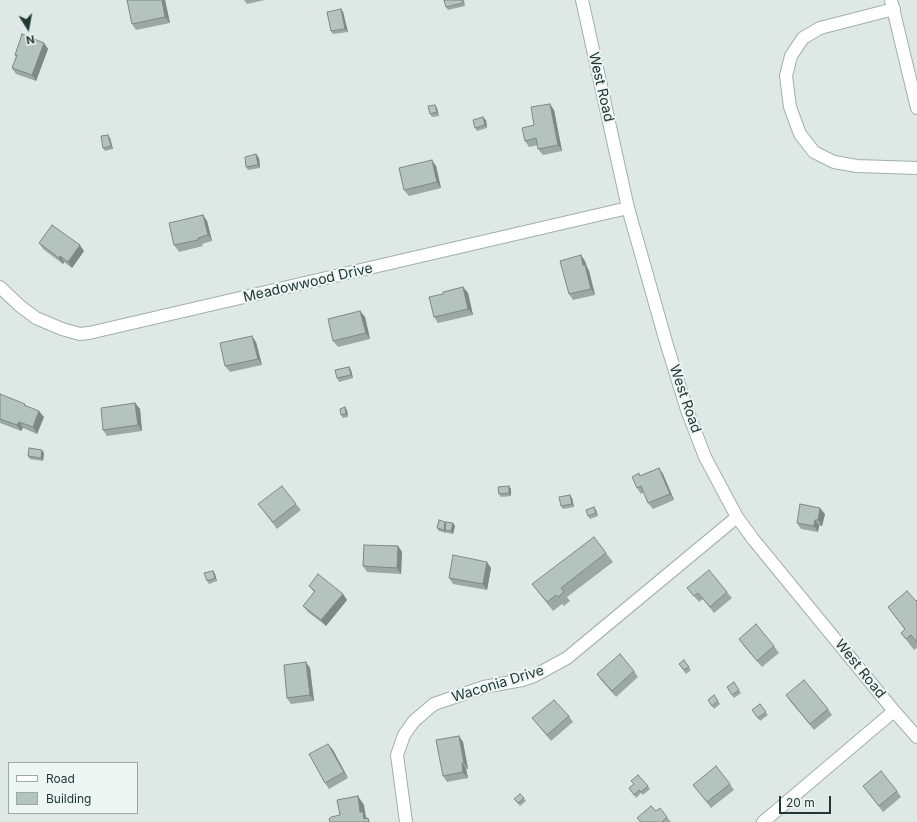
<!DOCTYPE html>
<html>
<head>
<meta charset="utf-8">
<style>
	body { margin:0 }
	#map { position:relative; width:917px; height:822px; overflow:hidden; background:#dee9e5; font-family:Inter,sans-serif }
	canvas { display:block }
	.legend { position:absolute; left:8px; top:762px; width:130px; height:52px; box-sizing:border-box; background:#eef6f3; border:1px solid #9caaa6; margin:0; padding:5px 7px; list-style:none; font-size:12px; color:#203733 }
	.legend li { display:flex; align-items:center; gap:8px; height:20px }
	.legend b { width:20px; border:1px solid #9caaa6 }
	.north { position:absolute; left:8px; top:8px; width:40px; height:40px; -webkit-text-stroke:3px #eef6f3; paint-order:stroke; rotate:169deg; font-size:11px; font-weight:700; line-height:16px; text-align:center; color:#203733 }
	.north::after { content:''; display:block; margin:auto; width:14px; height:18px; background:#203733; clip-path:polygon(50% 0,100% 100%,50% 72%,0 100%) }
	.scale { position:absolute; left:779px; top:796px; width:52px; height:18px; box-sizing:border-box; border:2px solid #203733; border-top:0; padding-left:5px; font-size:12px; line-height:14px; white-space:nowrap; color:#203733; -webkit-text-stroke:3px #eef6f3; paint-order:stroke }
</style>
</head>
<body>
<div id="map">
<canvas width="917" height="822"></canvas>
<ul class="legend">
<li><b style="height:5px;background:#fff"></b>Road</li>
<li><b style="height:11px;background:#b4c3be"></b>Building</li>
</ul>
<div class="north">N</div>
<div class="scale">20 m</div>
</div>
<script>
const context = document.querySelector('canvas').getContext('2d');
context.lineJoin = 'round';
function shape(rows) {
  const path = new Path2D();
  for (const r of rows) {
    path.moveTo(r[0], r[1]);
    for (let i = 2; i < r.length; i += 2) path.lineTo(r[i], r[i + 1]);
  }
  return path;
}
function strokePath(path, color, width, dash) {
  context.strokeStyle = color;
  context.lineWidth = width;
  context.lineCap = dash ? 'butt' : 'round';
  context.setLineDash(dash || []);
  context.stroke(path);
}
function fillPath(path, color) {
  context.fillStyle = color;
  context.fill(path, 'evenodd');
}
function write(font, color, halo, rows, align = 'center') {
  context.font = font + ' Inter,sans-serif';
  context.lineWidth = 4;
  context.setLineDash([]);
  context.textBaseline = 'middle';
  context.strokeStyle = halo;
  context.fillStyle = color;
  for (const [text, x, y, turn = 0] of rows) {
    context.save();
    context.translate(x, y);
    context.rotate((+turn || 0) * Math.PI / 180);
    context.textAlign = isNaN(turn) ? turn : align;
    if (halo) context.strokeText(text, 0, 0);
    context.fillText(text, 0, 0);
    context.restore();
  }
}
const minor = shape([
	[582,0,628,208,666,342,687,410,705,457,737,517,753,539,894,711,917,737],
	[891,0,917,108],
	[894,9,820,28,803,38,791,56,786,76,790,107,800,134,814,152,834,162,857,166,917,168],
	[0,287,20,306,36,318,62,329,80,334,89,333,628,208],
	[406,822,397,755,404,735,414,721,434,704,484,687,522,680,534,676,567,658,737,517],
	[763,822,894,711]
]);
const wall = shape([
	[127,0,165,0,170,23,136,30,132,24],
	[244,0,265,0,247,4],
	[444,0,464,0,465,6,448,10,446,7],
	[341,9,343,12,348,32,333,34,331,31],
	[44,43,48,49,36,81,16,74,12,68,16,57,15,55],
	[437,108,439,116,432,117,430,114],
	[554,110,562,151,543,155,538,149,538,145,529,147,525,141,534,125],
	[486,120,487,128,477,131,475,128],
	[108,135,110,138,113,149,105,151,103,148],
	[256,154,259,158,260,168,248,170,246,167],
	[436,166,441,188,409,196,404,190],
	[203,215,207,221,212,241,202,244,203,246,179,252,174,245],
	[39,243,84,251,72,268,64,262,63,264,43,249],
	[585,261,587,267,589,271,595,295,573,300,569,294],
	[463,287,468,293,473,315,438,323,434,317,443,294],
	[360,311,365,317,370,339,338,347,333,341],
	[256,342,262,365,230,372,225,366],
	[349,367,351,370,353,378,339,382,337,378],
	[0,394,27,406,44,417,37,434,23,428,21,431,0,423],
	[135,403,140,409,142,431,107,436,103,430],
	[347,410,348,417,343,418,341,415],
	[44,453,43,461,30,459,28,456],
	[659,468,663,474,674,500,653,509,648,503,644,492,641,494,637,488,641,475],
	[511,489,511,496,501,497,499,494],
	[572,498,574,507,563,509,561,506],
	[258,504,296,504,301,510,277,529],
	[596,510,598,516,590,519,588,516],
	[825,514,822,526,819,526,818,532,801,529,797,523],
	[446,523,453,523,455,526,453,534,447,533,446,531,446,533,439,531,437,528],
	[398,546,402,552,401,574,367,572,363,566],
	[606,553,613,562,567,597,570,601,564,606,562,604,553,611,532,584],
	[491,568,487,590,453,584,449,578],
	[213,571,215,574,217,581,209,584,207,581],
	[309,586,343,594,347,600,326,626,308,612,303,606,314,592],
	[687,588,727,592,732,598,714,613,703,599,699,602],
	[917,600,917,648,914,650,901,633,905,630,888,607,916,601],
	[739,639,774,646,779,653,762,667,743,645],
	[684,660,691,670,686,674,679,664],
	[310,668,314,701,291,704,287,698],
	[634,671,638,677,616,697,601,680,597,674],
	[734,682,741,693,734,698,727,687],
	[714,695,720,704,714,709,708,700],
	[786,695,828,709,832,715,814,730,790,701],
	[760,704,768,715,760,721,752,710],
	[569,716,573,722,551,741,537,724,532,718],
	[459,736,463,742,468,769,466,769,468,778,447,782,443,776],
	[333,750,348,778,329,789,325,783],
	[631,781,648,786,650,789,643,795,641,793,636,798,629,788,634,784],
	[730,784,734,790,711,808,693,785],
	[863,786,897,791,901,797,883,812],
	[520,794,526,801,520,806,514,799],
	[656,811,667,817,671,822,640,822,637,818]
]);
const shadedWall = shape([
	[162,0,165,0,170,23,165,17],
	[341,9,343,12,348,32,345,29],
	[44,43,48,49,36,81,32,75],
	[550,104,554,110,562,151,558,145],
	[435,105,437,108,439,116,437,112],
	[483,117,486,120,487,128,485,125],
	[108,135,110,138,113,149,111,146],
	[256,154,259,158,260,168,258,165],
	[432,160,436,166,441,188,437,182],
	[203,215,207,221,212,241,208,235],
	[80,245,84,251,72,268,68,262],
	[581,255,585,261,587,267,589,271,595,295,591,289,583,265],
	[60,256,64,262,63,264,59,258],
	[463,287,468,293,473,315,468,309],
	[360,311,365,317,370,339,366,333],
	[252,336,256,342,262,365,258,359],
	[349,367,351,370,353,378,351,375],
	[135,403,140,409,142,431,138,425],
	[345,407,347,410,348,417,346,414],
	[39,411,44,417,37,434,33,427],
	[19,422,23,428,21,431,17,425],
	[42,450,44,453,43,461,41,458],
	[659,468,663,474,674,500,670,494],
	[509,486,511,489,511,496,509,493],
	[570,495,572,498,574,507,572,504],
	[594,507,596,510,598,516,596,513],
	[820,508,825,514,822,526,818,520],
	[815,520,819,526,818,532,814,526],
	[445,522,447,525,445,530,446,531,446,533,444,530],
	[453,523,455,526,453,534,451,531],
	[398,546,402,552,401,574,397,568],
	[487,562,491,568,487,590,483,584],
	[213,571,215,574,217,581,215,578],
	[343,594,347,600,326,626,321,620],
	[306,662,310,668,314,701,310,695],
	[459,736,463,742,468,769,464,763],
	[328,744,333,750,348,778,344,772],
	[462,763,466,769,468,778,463,772],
	[358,796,364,805,366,817,370,822,366,822,360,812]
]);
const building = shape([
	[127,0,162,0,165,17,132,24,127,0],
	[444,0,462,0,463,3,446,7,444,0],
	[341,9,345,29,331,31,327,12,341,9],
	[22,34,44,43,32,75,12,68,17,55,15,55,22,34],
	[550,104,558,145,538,149,536,138,525,141,522,128,534,125,531,107,550,104],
	[435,105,437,112,430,114,428,106,435,105],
	[483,117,485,125,475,128,473,120,483,117],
	[108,135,111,146,103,148,101,136,108,135],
	[256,154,258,165,246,167,245,157,256,154],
	[432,160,437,182,404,190,399,168,432,160],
	[203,215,208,235,198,238,198,240,174,245,169,223,203,215],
	[52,225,80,245,68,262,60,256,59,258,39,243,52,225],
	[581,255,583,265,585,265,591,289,569,294,560,261,581,255],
	[463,287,468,309,434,317,429,297,443,294,443,292,463,287],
	[360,311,366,333,333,341,328,319,360,311],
	[252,336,258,359,225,366,220,343,252,336],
	[349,367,351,375,337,378,335,370,349,367],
	[0,394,25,404,24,405,39,411,33,427,19,422,17,425,0,419,0,394],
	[135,403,138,425,103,430,101,408,135,403],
	[345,407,346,414,341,415,340,409,345,407],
	[29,448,42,450,41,458,28,456,29,448],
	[659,468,670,494,648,503,641,486,637,488,632,477,639,473,640,476,659,468],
	[282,486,296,504,273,522,258,504,282,486],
	[509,486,509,493,499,494,498,487,509,486],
	[570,495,572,504,561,506,559,497,570,495],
	[800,504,820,508,818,520,815,520,814,526,797,523,800,504],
	[594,507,596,513,588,516,586,510,594,507],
	[439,520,445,522,444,530,437,528,439,520],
	[446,522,453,523,451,531,445,530,446,522],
	[594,537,606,553,561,588,564,592,558,597,556,595,547,602,532,584,594,537],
	[364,545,398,546,397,568,363,566,364,545],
	[453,555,487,562,483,584,449,578,453,555],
	[709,570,727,592,710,607,698,593,694,596,687,588,709,570],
	[213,571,215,578,207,581,204,573,213,571],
	[318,574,343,594,321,620,303,606,315,591,309,586,318,574],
	[907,591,916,601,917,600,917,642,911,635,906,639,901,633,905,629,888,607,907,591],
	[756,624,774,646,757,661,739,639,756,624],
	[620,654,634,671,612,691,597,674,620,654],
	[684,660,689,667,684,670,679,664,684,660],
	[306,662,310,695,287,698,284,665,306,662],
	[804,680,828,709,810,724,786,695,804,680],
	[734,682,739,690,732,695,727,687,734,682],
	[714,695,718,701,712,706,708,700,714,695],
	[554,700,569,716,547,735,532,718,554,700],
	[760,704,766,712,758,718,752,710,760,704],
	[459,736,464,763,462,763,463,772,443,776,436,740,459,736],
	[328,744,344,772,325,783,309,754,328,744],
	[716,766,730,784,707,802,693,785,716,766],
	[881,771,897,791,879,806,863,786,881,771],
	[638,775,648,786,641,792,639,790,634,795,629,788,634,784,631,781,638,775],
	[520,794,524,798,518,803,514,799,520,794],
	[358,796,360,812,363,812,364,819,368,818,369,822,330,822,329,819,331,817,340,815,337,800,358,796],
	[651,806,656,811,660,808,667,817,663,821,664,822,641,822,637,818,651,806]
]);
const streetNames = [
	["West Road",601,87,77],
	["Meadowwood Drive",308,283,-13],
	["West Road",685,399,71],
	["West Road",860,669,51],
	["Waconia Drive",498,684,-17]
];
strokePath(minor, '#a1b0ac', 14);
strokePath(minor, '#fff', 12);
fillPath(wall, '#9ba8a3');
fillPath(shadedWall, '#7e8885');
fillPath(building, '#b4c3be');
strokePath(building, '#7e8885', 1);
write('14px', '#203733', '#eef6f3', streetNames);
</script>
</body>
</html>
